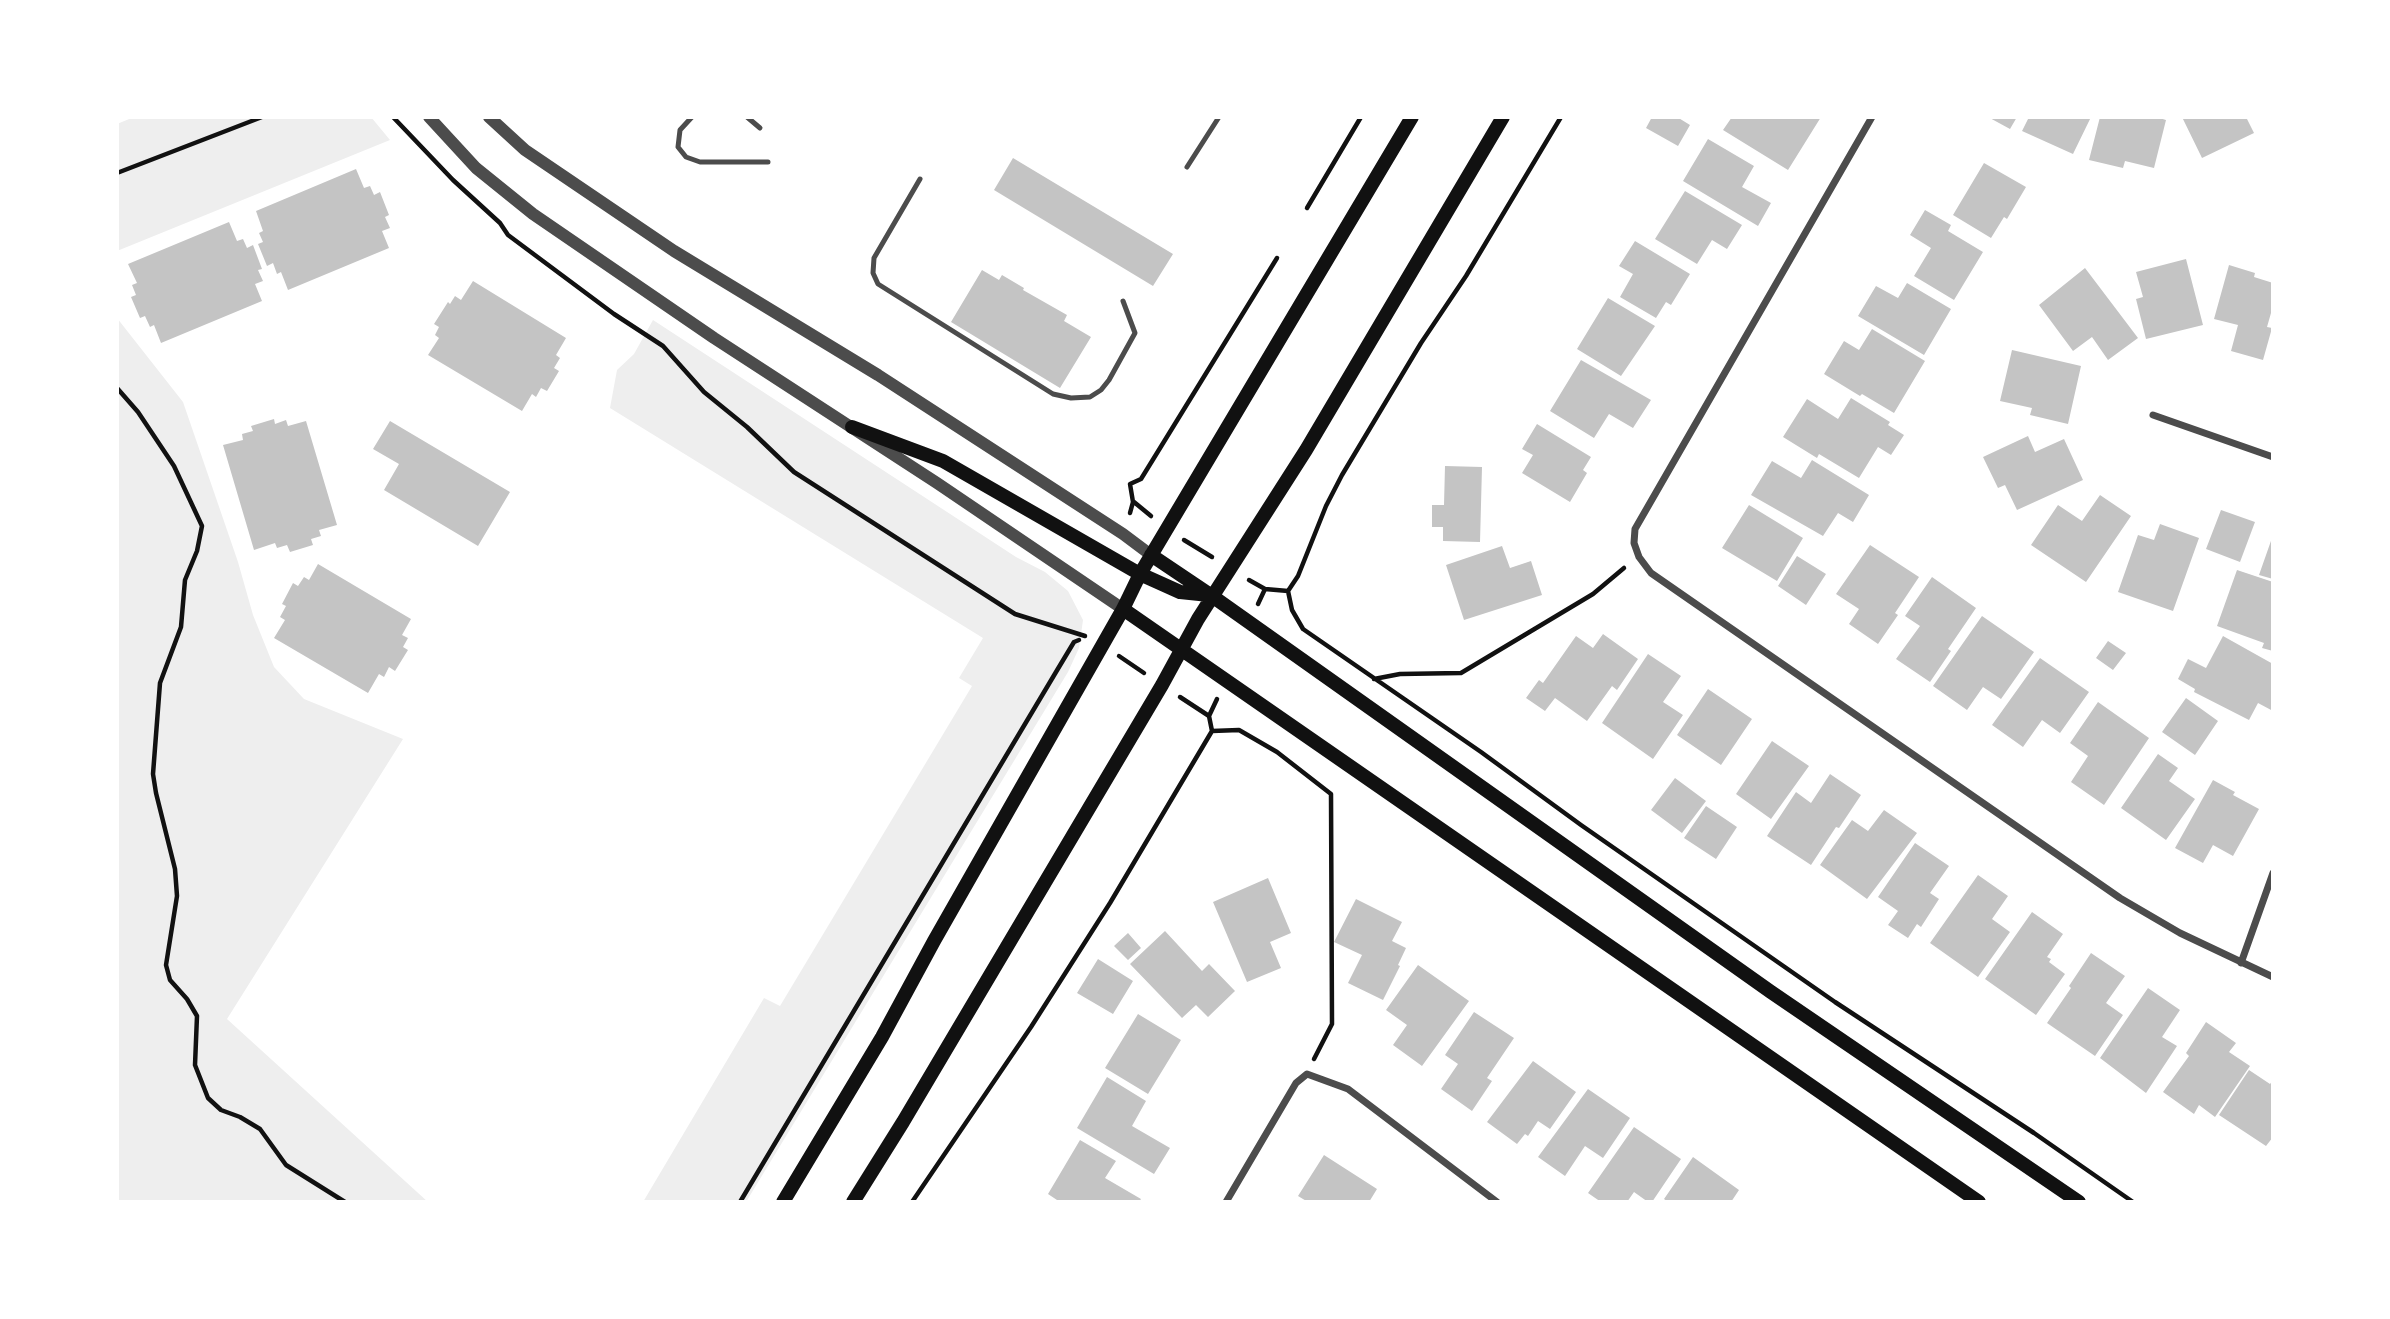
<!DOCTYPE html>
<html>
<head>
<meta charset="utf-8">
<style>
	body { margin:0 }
	#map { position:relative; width:2390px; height:1319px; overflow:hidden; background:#fff; font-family:"Archivo Narrow",sans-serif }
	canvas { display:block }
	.frame { position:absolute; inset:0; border:119px solid #fff; pointer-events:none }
</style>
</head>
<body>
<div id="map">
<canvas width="2390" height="1319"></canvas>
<div class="frame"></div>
</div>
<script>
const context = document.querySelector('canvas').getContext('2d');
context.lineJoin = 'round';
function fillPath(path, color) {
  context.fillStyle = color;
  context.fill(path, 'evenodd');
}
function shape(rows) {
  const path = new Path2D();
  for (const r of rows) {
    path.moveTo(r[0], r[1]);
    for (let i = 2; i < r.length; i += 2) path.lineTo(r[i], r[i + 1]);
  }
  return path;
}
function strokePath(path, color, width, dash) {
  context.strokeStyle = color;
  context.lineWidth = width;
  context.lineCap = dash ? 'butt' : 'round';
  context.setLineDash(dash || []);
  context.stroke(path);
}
const green = shape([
	[134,117,371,117,390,140,117,251,117,124],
	[117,318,183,402,238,562,253,615,274,667,304,699,403,739,227,1019,428,1202,117,1202],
	[653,320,1016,557,1045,572,1068,591,1083,620,1079,648,1068,672,746,1202,643,1202,764,998,780,1006,972,686,959,678,983,638,610,408,617,370,634,354]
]);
const building = shape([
	[1652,117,1677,117,1690,125,1678,146,1646,128],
	[1732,117,1821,117,1788,170,1723,130],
	[1988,117,2017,117,2010,129],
	[2029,117,2091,117,2073,154,2022,131],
	[2100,117,2156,117,2166,120,2154,168,2125,161,2123,168,2089,160],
	[2182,117,2246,117,2254,133,2202,158],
	[1708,139,1754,166,1742,187,1771,203,1758,226,1683,181],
	[1013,158,1173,254,1153,286,994,190],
	[1984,163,2026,187,2007,219,2004,217,1991,238,1953,215],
	[356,169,364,188,370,186,374,195,380,192,389,215,385,217,390,228,382,231,389,248,288,290,281,272,277,274,273,263,267,266,258,244,263,242,259,233,263,231,256,211],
	[1685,191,1742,225,1727,249,1712,240,1697,264,1655,239],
	[1925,210,1951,225,1948,231,1983,252,1954,300,1914,276,1931,248,1910,235],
	[229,222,237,241,243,239,247,248,253,245,262,269,258,270,263,281,255,284,262,301,161,343,154,325,150,327,145,316,140,318,131,297,136,295,132,285,137,283,128,264],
	[1635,241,1690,274,1671,305,1666,302,1656,318,1620,297,1633,274,1619,266],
	[2186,259,2203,325,2146,339,2136,299,2143,297,2136,272],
	[2229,265,2255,273,2254,277,2273,283,2273,306,2267,327,2272,328,2263,360,2231,351,2238,325,2214,319],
	[2085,268,2138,338,2108,360,2092,337,2073,351,2039,305],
	[982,270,999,280,1002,275,1024,288,1023,290,1067,315,1064,321,1091,337,1060,388,951,322],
	[473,281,566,338,556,355,560,358,554,368,559,371,547,391,541,388,536,397,532,394,522,411,428,355,439,338,435,335,439,327,434,324,448,302,450,304,455,296,461,300],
	[1907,283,1951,309,1924,355,1858,316,1876,286,1898,298],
	[1608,298,1655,326,1621,376,1577,349],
	[1872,329,1925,361,1894,413,1862,394,1860,396,1824,374,1844,341,1859,350],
	[2012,350,2081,366,2068,424,2030,415,2032,408,2000,401],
	[1581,360,1651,400,1633,428,1609,414,1594,438,1550,411],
	[1851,398,1890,422,1888,425,1904,435,1891,455,1878,447,1859,478,1819,454,1817,458,1783,437,1807,399,1838,419],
	[274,419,275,424,286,420,288,426,306,421,337,525,319,530,321,536,311,539,313,545,290,552,287,545,277,548,275,543,254,550,223,445,243,440,242,434,253,431,251,426],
	[390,421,510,492,478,546,384,490,399,464,373,449],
	[1537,424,1591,457,1583,470,1587,473,1570,502,1522,473,1533,455,1522,449],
	[2028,436,2035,452,2064,439,2083,480,2017,510,2005,485,1998,488,1983,457],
	[1812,460,1869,495,1853,522,1838,513,1823,536,1751,495,1772,461,1801,478],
	[1445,466,1482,467,1480,542,1443,541,1443,527,1432,527,1432,505,1444,505],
	[2100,495,2131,516,2086,582,2031,545,2058,505,2082,521],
	[1749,505,1803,538,1777,581,1722,548],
	[2221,510,2255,522,2240,562,2206,549],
	[2160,524,2199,538,2173,611,2118,592,2138,535,2154,540],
	[2272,538,2273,538,2273,579,2259,575],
	[1870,545,1919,577,1895,613,1898,615,1878,644,1849,624,1859,609,1836,594],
	[1502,546,1510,568,1531,561,1542,595,1464,620,1446,565],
	[1797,556,1826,574,1806,605,1778,586],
	[318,564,411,619,402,635,408,638,403,647,408,650,395,671,389,667,384,677,379,674,368,693,274,638,285,620,280,617,286,606,282,604,293,583,298,586,304,577,309,580],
	[2237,570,2273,582,2273,651,2262,648,2264,643,2217,626],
	[1932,577,1976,608,1948,649,1951,651,1930,682,1896,659,1920,626,1905,616],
	[1982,616,2034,652,2001,699,1983,687,1967,710,1933,686],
	[1603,634,1638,659,1617,690,1612,686,1587,721,1555,698,1545,711,1526,698,1539,680,1543,683,1576,636,1593,648],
	[2223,636,2273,664,2273,711,2258,703,2249,720,2194,692,2195,689,2178,679,2188,659,2206,668],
	[2108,641,2126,653,2113,670,2096,658],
	[1648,654,1681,676,1663,702,1683,715,1653,759,1602,723],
	[2040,658,2089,692,2060,733,2042,720,2023,747,1992,725],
	[1708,689,1752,719,1721,765,1677,735],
	[2186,698,2218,721,2195,755,2162,732],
	[2098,702,2149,738,2104,805,2071,782,2088,756,2070,743],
	[1772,741,1809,766,1771,819,1736,794],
	[2158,754,2178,768,2169,781,2195,799,2166,840,2121,808],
	[1830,774,1861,795,1839,828,1836,827,1811,865,1767,836,1796,792,1811,803],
	[1675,778,1706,801,1682,833,1651,810],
	[2213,780,2235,792,2233,795,2259,809,2233,856,2213,845,2203,863,2175,848],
	[1706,806,1737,827,1716,859,1684,838],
	[1884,810,1917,833,1867,899,1820,865,1852,820,1868,831],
	[1915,843,1949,866,1930,893,1939,899,1921,927,1917,924,1908,938,1888,925,1898,911,1878,897],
	[1978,875,2008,896,1992,919,2010,932,1978,977,1930,943],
	[1268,878,1291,933,1270,942,1281,968,1247,982,1213,902],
	[1356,899,1402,922,1392,941,1406,948,1398,965,1400,966,1383,1000,1348,983,1362,955,1334,942],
	[2032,912,2063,934,2047,957,2051,959,2049,962,2065,974,2036,1015,1985,979],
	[1165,931,1202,971,1209,964,1235,991,1208,1017,1196,1005,1182,1018,1130,964],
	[1128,933,1141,948,1128,960,1114,946],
	[2091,953,2125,976,2106,1003,2123,1015,2095,1056,2047,1023,2071,988,2069,986],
	[1098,959,1133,981,1113,1014,1077,993],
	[1418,965,1469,1001,1422,1066,1393,1045,1407,1025,1386,1010],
	[2148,988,2180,1010,2162,1037,2177,1046,2146,1093,2100,1058],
	[1474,1012,1514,1038,1487,1078,1492,1081,1472,1111,1441,1089,1458,1064,1445,1055],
	[1138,1014,1181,1040,1148,1094,1105,1068],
	[2206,1022,2236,1043,2229,1052,2250,1066,2215,1117,2199,1105,2194,1114,2163,1092,2189,1056,2186,1053],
	[1533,1061,1576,1092,1550,1129,1538,1121,1528,1136,1525,1134,1517,1144,1487,1122],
	[2249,1070,2270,1084,2273,1080,2273,1137,2266,1146,2219,1115],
	[1107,1077,1146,1101,1132,1126,1170,1148,1154,1174,1077,1128],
	[1588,1089,1630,1118,1603,1158,1585,1146,1565,1176,1538,1157],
	[1634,1127,1681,1159,1652,1202,1648,1202,1634,1192,1627,1202,1601,1202,1588,1193],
	[1080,1140,1116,1161,1105,1178,1141,1199,1139,1202,1060,1202,1048,1194],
	[1324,1155,1377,1189,1369,1202,1308,1202,1298,1196],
	[1693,1157,1739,1190,1731,1202,1668,1202,1664,1199]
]);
const path = shape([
	[393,117,453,180,500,223,508,235,614,314,663,346,704,392,747,427,794,472,1015,614,1085,636],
	[1561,117,1466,276,1421,343,1342,475,1326,506,1298,576,1288,591,1292,610,1303,629,1481,752,1581,825,1835,1002,2034,1133,2133,1202],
	[117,173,262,117],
	[1307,208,1361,117],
	[117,388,138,412,174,466,202,526,197,551,185,580,181,627,160,683,153,774,156,793,175,869,177,896,166,965,170,980,187,999,197,1016,195,1065,208,1098,221,1110,240,1117,260,1129,286,1165,345,1202],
	[1134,502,1151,516],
	[1130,513,1133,502,1130,484,1141,479,1277,258],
	[1184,540,1212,557],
	[1249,580,1265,589,1288,591],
	[1258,604,1265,589],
	[1119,656,1144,673],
	[1374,679,1400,674,1461,673,1593,594,1624,568],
	[1180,697,1209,716],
	[1212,731,1239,730,1277,752,1331,794,1332,1024,1314,1059],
	[740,1202,1056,672,1074,642,1079,640],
	[912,1202,1031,1027,1110,903,1212,731,1209,716,1217,699]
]);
const service = shape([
	[692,117,680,130,678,147,686,157,700,162,768,162],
	[747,117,760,128],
	[1187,167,1219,117],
	[920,179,874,258,873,273,878,284,1053,394,1071,398,1090,397,1101,390,1109,380,1135,333,1123,301]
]);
const minor = shape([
	[1872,117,1635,529,1634,543,1639,557,1651,573,2120,898,2180,933,2273,977],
	[2153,415,2273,457],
	[2241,963,2273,873],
	[1226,1202,1296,1083,1307,1074,1348,1089,1497,1202]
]);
const tertiary = shape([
	[429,117,476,168,533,214,714,338,937,483,1123,609],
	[489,117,525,150,674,251,878,375,1123,534,1151,555]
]);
const secondary = shape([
	[852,427,943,461,1140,574,1180,592,1209,595],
	[1151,555,1212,596,1771,992,2079,1202],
	[1123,609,1979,1202],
	[783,1202,882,1037,934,941,1123,609,1140,574,1412,117],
	[853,1202,903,1122,1162,685,1198,619,1306,450,1503,117]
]);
fillPath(green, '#eee');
fillPath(building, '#c4c4c4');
strokePath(path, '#111', 4.5);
strokePath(service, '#4c4c4c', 5);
strokePath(minor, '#4c4c4c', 7);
strokePath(tertiary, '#4c4c4c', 12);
strokePath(secondary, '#111', 14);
</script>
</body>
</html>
